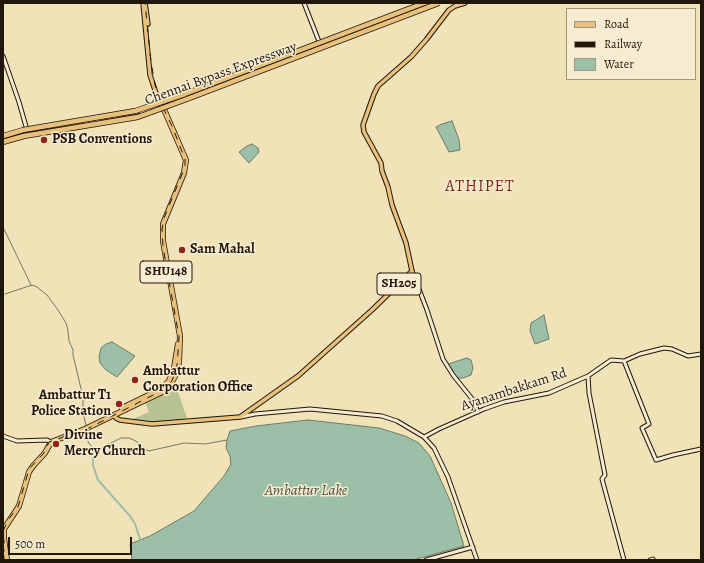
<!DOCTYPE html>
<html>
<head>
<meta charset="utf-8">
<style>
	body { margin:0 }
	#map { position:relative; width:704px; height:563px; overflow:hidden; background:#f1e2b8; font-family:Alegreya,serif }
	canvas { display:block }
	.frame { position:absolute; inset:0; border:4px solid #21160b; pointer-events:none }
	.legend { position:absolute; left:566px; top:8px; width:130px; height:72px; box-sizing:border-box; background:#f6ecd1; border:1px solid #a19682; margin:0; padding:5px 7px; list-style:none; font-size:12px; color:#21160b }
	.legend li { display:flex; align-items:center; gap:8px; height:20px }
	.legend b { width:20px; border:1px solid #a19682 }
	.scale { position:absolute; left:8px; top:537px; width:124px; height:18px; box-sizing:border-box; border:2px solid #21160b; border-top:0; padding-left:5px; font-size:12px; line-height:14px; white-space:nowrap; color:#21160b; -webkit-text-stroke:3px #f6ecd1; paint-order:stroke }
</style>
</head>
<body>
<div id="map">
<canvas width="704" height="563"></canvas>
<div class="frame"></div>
<ul class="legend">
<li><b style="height:5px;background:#e8c17c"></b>Road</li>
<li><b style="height:5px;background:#21160b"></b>Railway</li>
<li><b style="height:11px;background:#9cbfa8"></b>Water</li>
</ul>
<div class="scale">500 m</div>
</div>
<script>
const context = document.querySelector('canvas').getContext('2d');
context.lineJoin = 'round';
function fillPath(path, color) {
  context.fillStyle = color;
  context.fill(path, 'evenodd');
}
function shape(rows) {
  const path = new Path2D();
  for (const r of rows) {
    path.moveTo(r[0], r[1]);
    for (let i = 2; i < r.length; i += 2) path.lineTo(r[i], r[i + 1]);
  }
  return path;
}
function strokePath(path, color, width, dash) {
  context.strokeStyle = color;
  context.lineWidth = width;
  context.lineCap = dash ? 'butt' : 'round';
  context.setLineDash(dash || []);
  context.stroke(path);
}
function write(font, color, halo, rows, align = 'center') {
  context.font = font + ' Alegreya,serif';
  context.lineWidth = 3;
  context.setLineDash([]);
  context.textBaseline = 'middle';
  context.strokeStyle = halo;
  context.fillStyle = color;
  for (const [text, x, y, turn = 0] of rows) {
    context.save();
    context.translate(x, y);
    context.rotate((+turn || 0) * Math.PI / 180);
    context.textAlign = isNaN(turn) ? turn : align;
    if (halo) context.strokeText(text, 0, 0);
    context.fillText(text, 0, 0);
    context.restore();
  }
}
const green = shape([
	[176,386,187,418,155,423,133,419,149,412,145,402]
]);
const water = shape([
	[452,121,459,140,460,150,449,152,436,127,442,124,452,121],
	[252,144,258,148,259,152,249,163,239,152,247,146,252,144],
	[544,315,549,339,535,344,530,331,531,323,544,315],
	[112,342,135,356,117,377,106,370,100,363,99,357,101,348,106,344,112,342],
	[467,358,471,360,473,368,471,375,463,378,456,378,448,364,467,358],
	[308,420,379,428,405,436,419,443,430,456,451,503,464,546,413,560,132,560,130,544,150,536,194,511,224,476,231,464,230,456,226,448,227,440,230,431,256,426,308,420]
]);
const stream = shape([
	[3,227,31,285],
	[5,294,32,285,37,287,47,295,58,310,66,323,68,331,69,341,73,350,73,355,83,397,83,413,86,425],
	[88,431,88,442,93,448,97,450,121,438,129,438,136,441,142,448,149,451,184,443,205,444,227,440]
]);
const canal = shape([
	[93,448,93,465,98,480,130,516,135,524,140,539]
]);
const secondary = shape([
	[304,3,320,44],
	[3,56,19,102,27,130],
	[412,271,427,310,443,359,453,375,473,400,478,412],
	[624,361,649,424,642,428,656,460,673,455,701,449],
	[588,376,589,393,605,475,602,479,624,560],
	[241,417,255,414,310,409,382,416,397,421,424,437,434,448,448,477,477,560],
	[3,436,17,441,47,440,51,442],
	[424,437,439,429,484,409,504,402,549,393,588,376,611,360,624,361,640,354,664,348,672,349,688,356,701,354],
	[426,560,473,547],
	[650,560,653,559,653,560]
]);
const primary = shape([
	[143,3,150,75,161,108],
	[145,3,148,24],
	[405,13,430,3],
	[3,138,24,133,137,112],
	[114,415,116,418,120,420,152,424,240,417,298,376,372,310,412,271,406,243,392,205,388,187,382,171,381,163,364,132,363,125,374,94,378,86,411,57,426,40,449,10,455,6,465,3]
]);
const highway = shape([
	[122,408,157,391,166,384,169,381,174,368,178,344],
	[7,560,4,539,4,529,19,506,29,472,33,466,45,453,51,442,85,429,162,392,171,384,176,374,179,362,180,336,163,241,163,224,184,173,186,160,163,107]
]);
const rail = shape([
	[3,531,8,520,18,507,29,469,44,453,49,442,87,429,163,390,172,381,177,366,179,337,163,247,162,229,164,218,183,172,185,165,185,159,172,126,160,101,155,85,151,62,145,3],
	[3,536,5,547,3,554]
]);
const highwayBridge = shape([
	[3,136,23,130,135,111,185,94,424,3],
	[3,142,24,136,138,117,187,99,439,3]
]);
const markers = [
	[44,140,4,"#8f2418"],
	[182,250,4,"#8f2418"],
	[135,380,4,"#8f2418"],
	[119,404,4,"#8f2418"],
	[56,444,4,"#8f2418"]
];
const shields = [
	[166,272,52],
	[399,284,44]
];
const shieldNames = [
	["SHU148",166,272],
	["SH205",399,284]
];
const streetNames = [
	["Chennai Bypass Expressway",221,74,-20],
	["Ayanambakkam Rd",514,390,-18]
];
const poiNames = [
	["PSB Conventions",52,140],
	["Sam Mahal",190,250],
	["Ambattur",143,372],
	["Corporation Office",143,388],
	["Ambattur T1",111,396,"right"],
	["Police Station",111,412,"right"],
	["Divine",64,436],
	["Mercy Church",64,452]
];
const waterNames = [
	["Ambattur Lake",306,491]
];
const quarterNames = [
	["ATHIPET",480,187]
];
fillPath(green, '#b7c492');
fillPath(water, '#9cbfa8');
strokePath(water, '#6b7b69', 1);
strokePath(stream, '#6b7b69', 1);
strokePath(canal, '#9cbfa8', 2);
strokePath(secondary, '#21160b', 5);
strokePath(primary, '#21160b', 5.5);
strokePath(highway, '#21160b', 6);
strokePath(secondary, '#f6ecd1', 3);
strokePath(primary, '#e8c17c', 3.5);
strokePath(highway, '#e8c17c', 4.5);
strokePath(rail, '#21160b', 1, [7, 7]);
strokePath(highwayBridge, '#21160b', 6, []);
strokePath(highwayBridge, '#e8c17c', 4.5);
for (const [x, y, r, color] of markers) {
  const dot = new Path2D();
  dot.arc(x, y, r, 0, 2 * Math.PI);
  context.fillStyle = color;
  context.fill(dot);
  strokePath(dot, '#f6ecd1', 1.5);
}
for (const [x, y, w] of shields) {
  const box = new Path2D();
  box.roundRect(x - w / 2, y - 11, w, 22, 3);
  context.fillStyle = '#f6ecd1';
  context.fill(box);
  strokePath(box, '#21160b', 1);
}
write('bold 13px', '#21160b', null, shieldNames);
write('14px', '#21160b', '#f6ecd1', streetNames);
write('bold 14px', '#21160b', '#f6ecd1', poiNames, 'left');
write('italic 15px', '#4c5142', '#f6ecd1', waterNames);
context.letterSpacing = '1px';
write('16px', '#7a1f14', '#f6ecd1', quarterNames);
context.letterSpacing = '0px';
</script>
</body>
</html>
